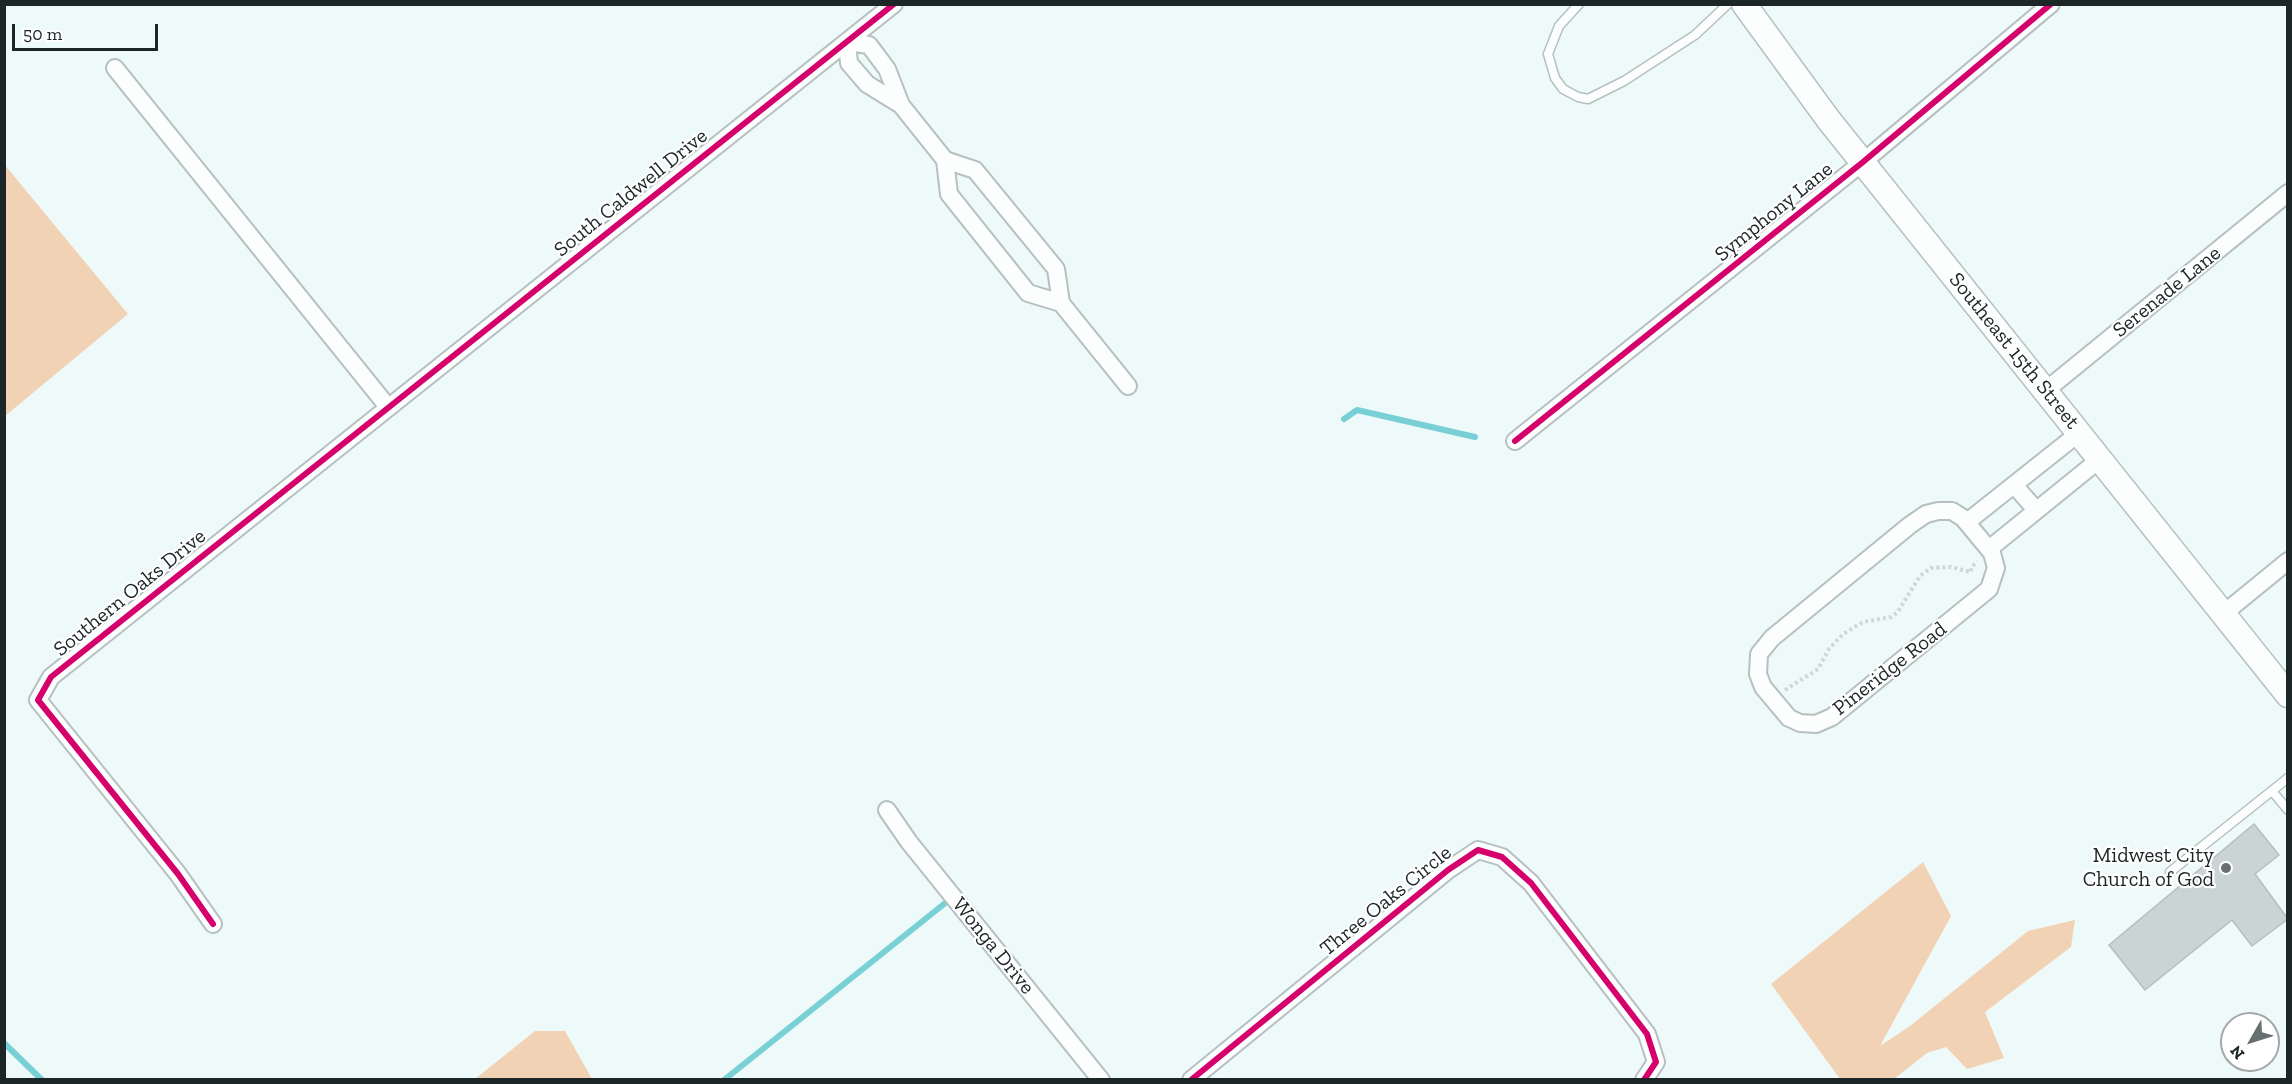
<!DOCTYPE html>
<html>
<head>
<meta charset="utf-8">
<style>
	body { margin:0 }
	#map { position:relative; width:2292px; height:1084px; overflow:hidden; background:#eef9fa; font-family:"Zilla Slab",serif }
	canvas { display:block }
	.frame { position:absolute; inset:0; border:6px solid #1d2627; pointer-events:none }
	.north { position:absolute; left:2220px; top:1012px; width:60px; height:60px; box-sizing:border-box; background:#fff; border:2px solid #a5a8a9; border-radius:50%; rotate:231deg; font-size:16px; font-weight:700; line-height:24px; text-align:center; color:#1d2627 }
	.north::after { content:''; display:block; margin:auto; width:21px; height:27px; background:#667071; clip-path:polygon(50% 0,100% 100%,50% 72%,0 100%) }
	.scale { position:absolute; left:12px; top:24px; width:146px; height:27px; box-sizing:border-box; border:3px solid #1d2627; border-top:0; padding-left:8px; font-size:18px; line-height:21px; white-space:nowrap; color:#1d2627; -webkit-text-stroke:4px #fff; paint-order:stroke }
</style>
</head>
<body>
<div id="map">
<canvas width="2292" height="1084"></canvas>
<div class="frame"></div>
<div class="north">N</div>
<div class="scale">50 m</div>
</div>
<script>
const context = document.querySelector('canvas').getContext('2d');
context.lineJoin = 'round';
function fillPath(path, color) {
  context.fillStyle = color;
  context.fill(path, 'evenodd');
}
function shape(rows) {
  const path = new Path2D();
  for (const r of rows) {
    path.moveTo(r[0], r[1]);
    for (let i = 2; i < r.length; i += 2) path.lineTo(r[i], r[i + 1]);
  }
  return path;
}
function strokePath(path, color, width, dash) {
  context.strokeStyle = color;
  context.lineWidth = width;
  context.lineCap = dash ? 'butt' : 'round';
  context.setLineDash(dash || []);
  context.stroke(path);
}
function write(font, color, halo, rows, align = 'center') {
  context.font = font + ' "Zilla Slab",serif';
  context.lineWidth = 4.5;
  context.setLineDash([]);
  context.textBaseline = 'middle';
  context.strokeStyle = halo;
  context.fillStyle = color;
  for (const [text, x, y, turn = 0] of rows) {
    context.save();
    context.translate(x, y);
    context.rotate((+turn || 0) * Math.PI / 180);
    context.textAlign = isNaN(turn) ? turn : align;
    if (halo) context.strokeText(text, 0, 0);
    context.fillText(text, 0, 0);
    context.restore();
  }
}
const forest = shape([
	[4,164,128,314,5,416,4,416],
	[1923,862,1951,916,1880,1046,1910,1026,2028,931,2075,920,2071,947,1985,1012,2004,1058,1967,1069,1946,1047,1927,1053,1894,1079,1840,1079,1771,984],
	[535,1031,565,1031,592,1079,475,1079]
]);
const stream = shape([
	[1344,419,1357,410,1475,437],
	[4,1043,42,1080],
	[724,1080,944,904]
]);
const building = shape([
	[2254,824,2279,855,2255,874,2288,919,2252,946,2232,920,2145,990,2109,945,2254,824]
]);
const path = shape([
	[1785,690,1818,669,1829,649,1843,634,1863,622,1891,617,1897,613,1920,576,1931,568,1951,567,1971,572,1971,568,1977,561]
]);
const service = shape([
	[1579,4,1559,26,1548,54,1555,78,1563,89,1578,97,1588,99,1624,81,1695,35,1728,4],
	[2272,791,2288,810],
	[2170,872,2288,778]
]);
const minor = shape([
	[115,68,388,407],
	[901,105,867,84,849,63,847,42,869,45,887,69,901,105,945,160,975,170,1056,269,1061,303,1128,386],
	[945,160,949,194,1028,293,1061,303],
	[2045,391,2288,193],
	[1515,441,1863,162,2051,4],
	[2015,486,2036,510],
	[1938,511,1952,511,1963,518,1992,553,1996,568,1989,589,1832,717,1816,724,1800,723,1789,718,1763,687,1758,674,1759,654,1772,638,1910,525,1926,514,1938,511],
	[1967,522,2079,433],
	[1989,549,2100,459],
	[2223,614,2288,561],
	[887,810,909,842,1101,1080],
	[213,924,178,874,38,700,51,677,894,4],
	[1191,1080,1448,870,1478,850,1502,857,1531,883,1647,1034,1656,1062,1644,1080]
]);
const secondary = shape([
	[1744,4,1828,119,2288,695]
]);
const cycleway = shape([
	[1515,441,1863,162,2051,4],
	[213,924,178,874,38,700,51,677,894,4],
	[1191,1080,1448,870,1478,850,1502,857,1531,883,1647,1034,1656,1062,1644,1080]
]);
const markers = [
	[2226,868,6,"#667071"]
];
const streetNames = [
	["South Caldwell Drive",631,193,-39],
	["Symphony Lane",1774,212,-39],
	["Serenade Lane",2167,292,-39],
	["Southeast 15th Street",2014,351,51],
	["Southern Oaks Drive",130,593,-39],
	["Pineridge Road",1890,669,-38],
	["Three Oaks Circle",1386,901,-39],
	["Wonga Drive",993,946,51]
];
const poiNames = [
	["Midwest City",2214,856],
	["Church of God",2214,880]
];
fillPath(forest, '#f2d2b4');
strokePath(stream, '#78cfd6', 6);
fillPath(building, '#cad4d5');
strokePath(building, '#b5bebf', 1.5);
strokePath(service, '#b6c0c1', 11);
strokePath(minor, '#b6c0c1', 20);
strokePath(secondary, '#b6c0c1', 27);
strokePath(path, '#d2d6d7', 4, [3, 3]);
strokePath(service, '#fcfefe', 8);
strokePath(minor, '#fcfefe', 16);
strokePath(secondary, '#fcfefe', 24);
strokePath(cycleway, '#d6006c', 6);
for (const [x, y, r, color] of markers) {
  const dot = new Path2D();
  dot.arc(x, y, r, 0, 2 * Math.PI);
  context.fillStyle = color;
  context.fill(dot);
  strokePath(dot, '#fff', 2);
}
write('21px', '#1d2627', '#fff', streetNames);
write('21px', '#1d2627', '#fff', poiNames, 'right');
</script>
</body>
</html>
